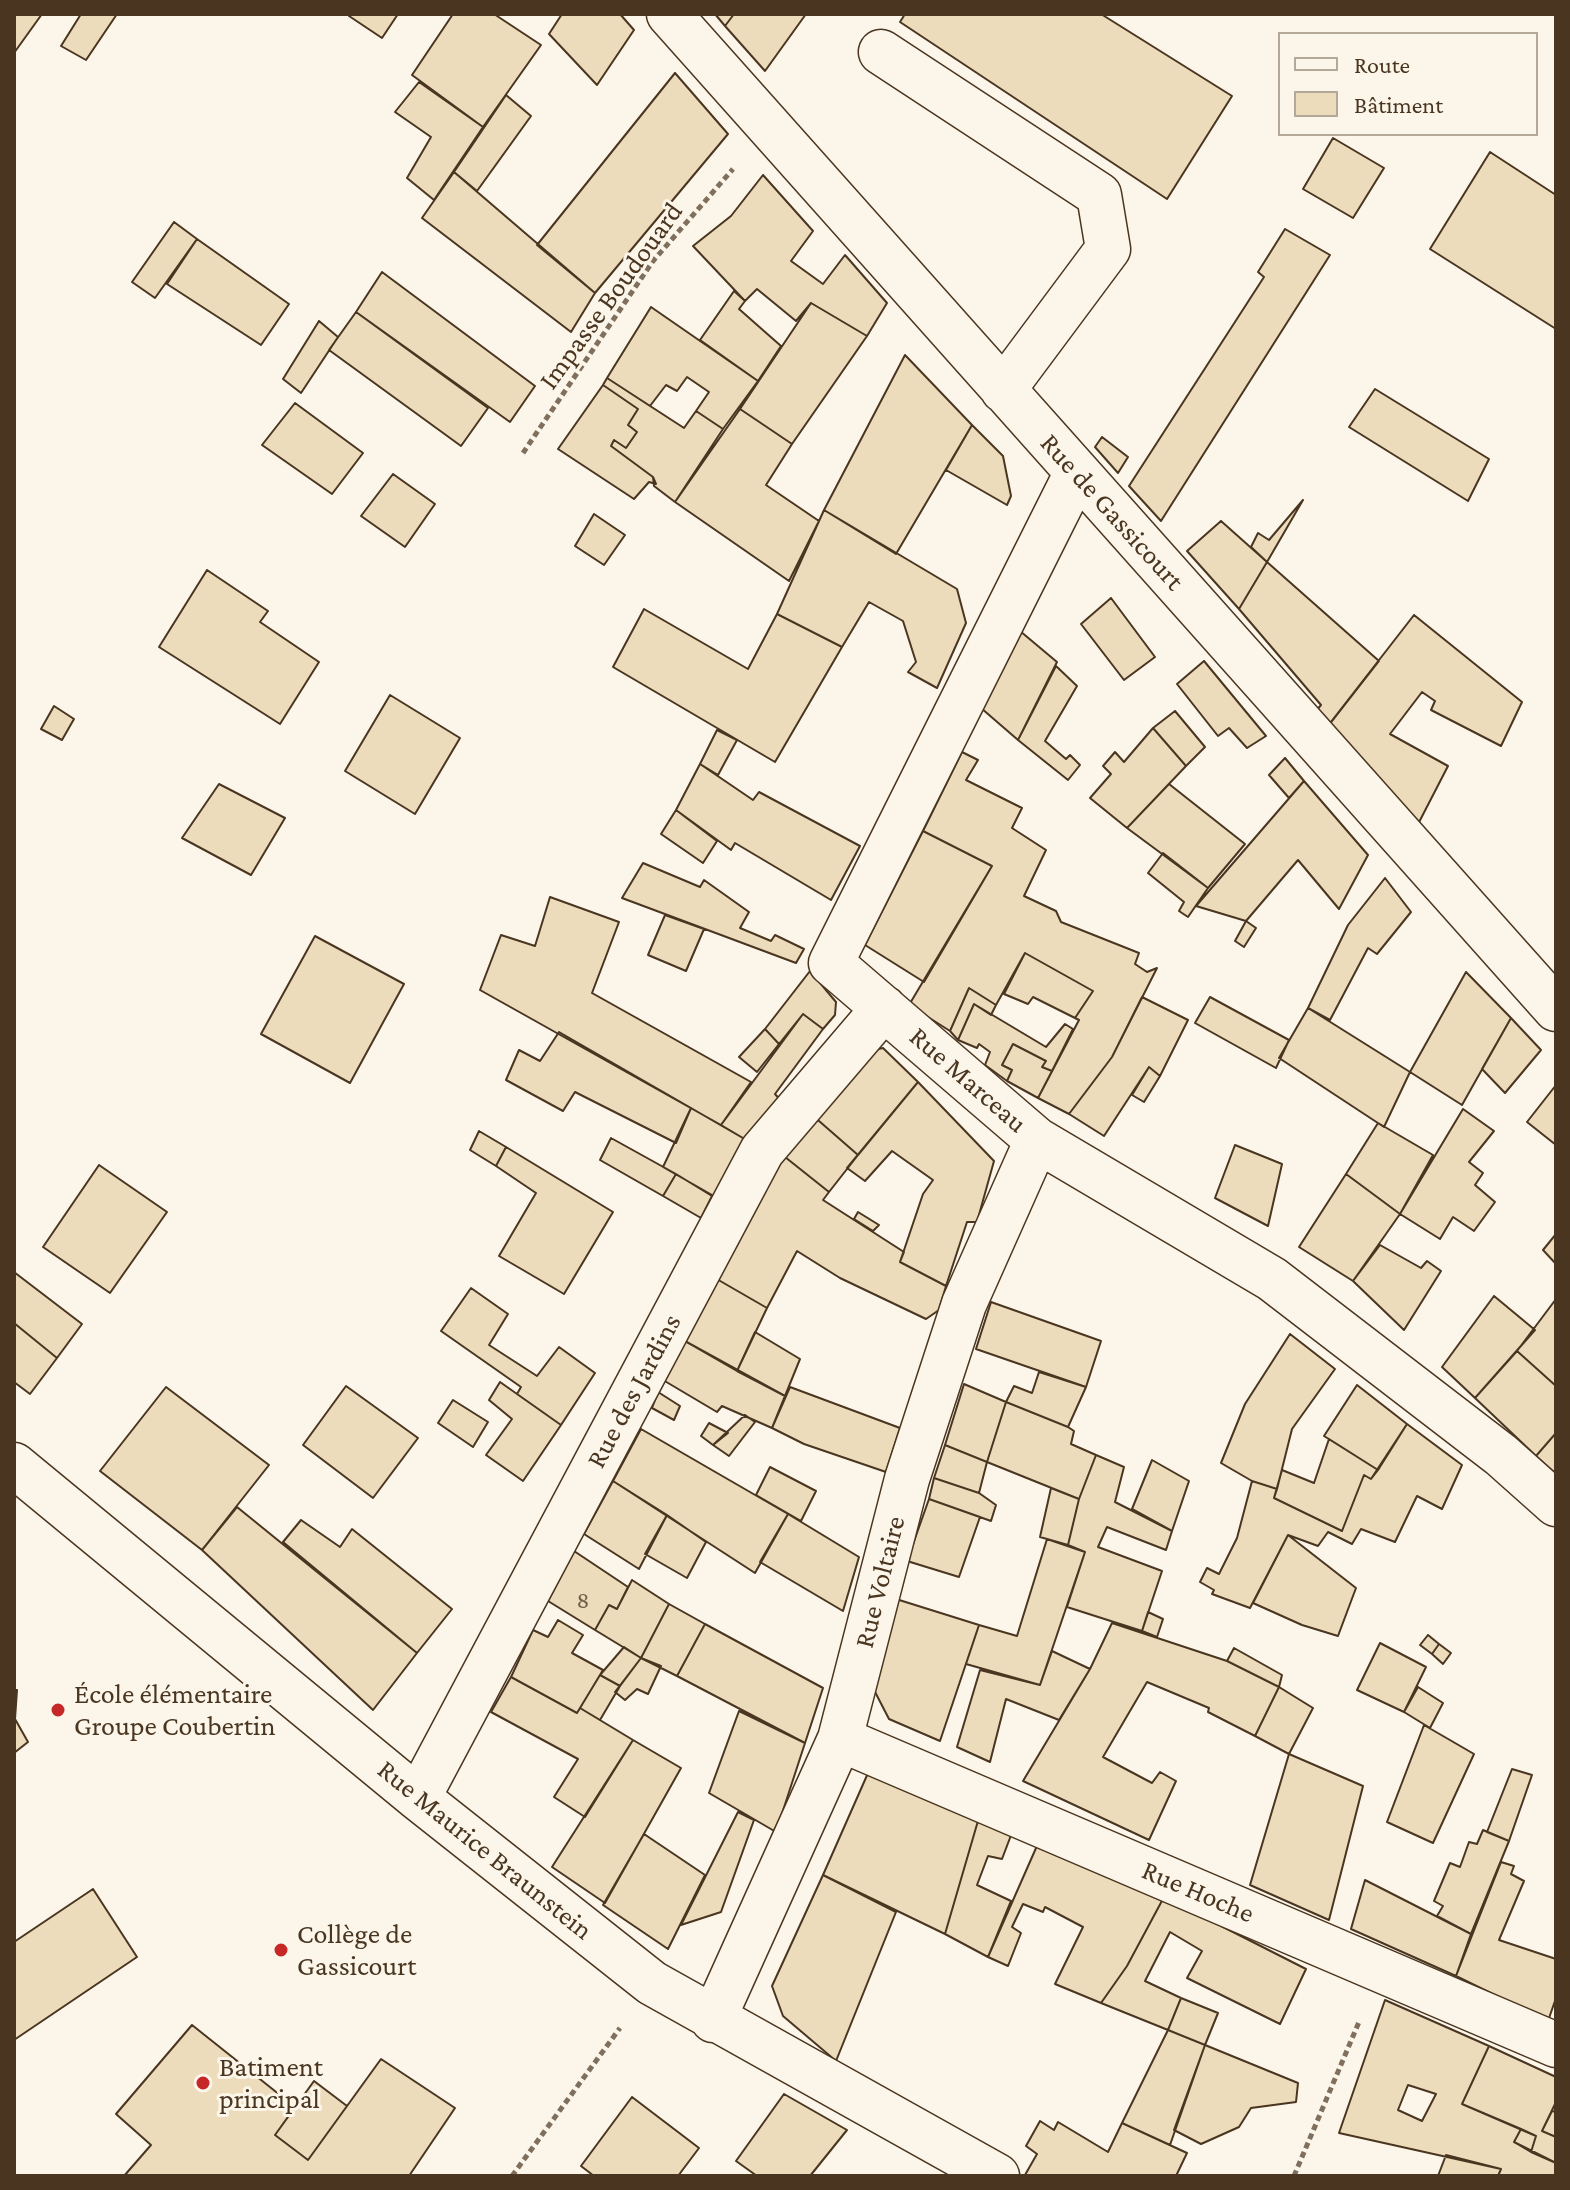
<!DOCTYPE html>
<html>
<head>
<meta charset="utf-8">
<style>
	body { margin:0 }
	#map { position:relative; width:1570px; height:2190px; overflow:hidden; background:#fbf6e9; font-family:"Crimson Pro",serif }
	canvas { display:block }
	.frame { position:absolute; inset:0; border:16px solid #4a3520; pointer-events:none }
	.legend { position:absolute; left:1278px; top:32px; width:260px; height:104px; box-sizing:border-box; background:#fbf6e9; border:2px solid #b4a999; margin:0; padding:10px 14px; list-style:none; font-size:24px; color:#4a3520 }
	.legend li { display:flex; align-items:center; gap:16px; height:40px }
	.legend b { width:40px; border:2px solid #b4a999 }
</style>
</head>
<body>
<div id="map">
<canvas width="1570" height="2190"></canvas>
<div class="frame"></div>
<ul class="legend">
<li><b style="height:10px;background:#fbf6e9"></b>Route</li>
<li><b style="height:22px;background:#ecdcbc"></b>Bâtiment</li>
</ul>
</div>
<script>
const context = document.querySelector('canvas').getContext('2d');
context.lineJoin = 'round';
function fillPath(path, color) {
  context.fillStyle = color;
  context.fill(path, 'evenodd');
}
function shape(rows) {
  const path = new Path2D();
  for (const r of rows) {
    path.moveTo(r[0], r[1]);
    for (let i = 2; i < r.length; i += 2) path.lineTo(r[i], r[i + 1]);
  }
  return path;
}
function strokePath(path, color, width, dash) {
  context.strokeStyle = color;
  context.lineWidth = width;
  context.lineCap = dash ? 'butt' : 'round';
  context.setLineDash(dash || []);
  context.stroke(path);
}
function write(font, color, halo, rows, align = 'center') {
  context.font = font + ' "Crimson Pro",serif';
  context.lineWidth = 6;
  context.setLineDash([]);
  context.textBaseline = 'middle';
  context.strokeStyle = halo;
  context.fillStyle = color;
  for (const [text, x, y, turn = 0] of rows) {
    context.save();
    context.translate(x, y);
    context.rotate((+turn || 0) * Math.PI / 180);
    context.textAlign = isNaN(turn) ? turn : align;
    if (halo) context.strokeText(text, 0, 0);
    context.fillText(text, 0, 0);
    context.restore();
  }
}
const building = shape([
	[14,14,42,14,14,53,14,14],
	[81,14,117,14,86,60,61,46,81,14],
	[351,14,398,14,382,38,349,16,351,14],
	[453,14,494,14,541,45,483,127,412,75,453,14],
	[562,14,620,14,634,30,597,85,549,34,562,14],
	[715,14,734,14,725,26,715,14],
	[734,14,806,14,765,71,725,26,734,14],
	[905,14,1101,14,1232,96,1167,199,900,22,905,14],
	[675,73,728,134,595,293,537,245,675,73],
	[419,82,483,127,434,200,407,178,431,137,395,112,419,82],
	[506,95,531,116,477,191,454,172,506,95],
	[1333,138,1384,168,1353,218,1303,189,1333,138],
	[1490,152,1556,195,1556,329,1430,249,1490,152],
	[454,172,595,293,571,332,422,218,454,172],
	[763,175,813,231,791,261,823,284,845,255,887,303,867,336,811,303,796,321,757,289,745,301,693,246,731,216,763,175],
	[174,222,197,239,155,298,132,282,174,222],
	[1285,229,1330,255,1161,521,1129,486,1264,277,1258,272,1285,229],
	[197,239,289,304,261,345,167,284,197,239],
	[382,272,535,386,510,422,356,312,382,272],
	[734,291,745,301,739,309,781,346,758,381,700,340,734,291],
	[811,303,867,336,792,444,740,409,811,303],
	[651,307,758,381,723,429,696,411,709,392,687,377,677,391,666,385,650,406,607,378,651,307],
	[356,312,488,408,461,446,329,350,356,312],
	[319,321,338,337,301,393,283,379,319,321],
	[905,355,972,425,896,554,824,510,905,355],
	[607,378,684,428,696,411,723,429,675,502,654,486,653,477,611,446,614,440,626,448,637,432,628,425,638,409,603,385,607,378],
	[603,385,638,409,628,425,637,432,626,448,614,440,611,446,653,477,656,484,649,482,634,499,558,449,603,385],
	[1375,389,1489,459,1468,501,1349,427,1375,389],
	[295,403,363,453,332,494,262,445,295,403],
	[740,409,792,444,766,485,819,521,789,581,675,502,740,409],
	[972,425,1003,456,1011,496,1007,505,946,470,972,425],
	[1102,437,1128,457,1118,473,1095,447,1102,437],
	[393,474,435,504,405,547,361,516,393,474],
	[1303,500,1267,562,1251,547,1258,533,1269,540,1303,500],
	[824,510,957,589,966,623,937,688,908,672,916,662,903,621,869,602,842,647,777,614,824,510],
	[594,514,625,535,604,565,575,546,594,514],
	[1221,521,1267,562,1239,609,1187,551,1221,521],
	[1267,562,1379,661,1329,725,1316,711,1321,705,1239,609,1267,562],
	[207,570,268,611,260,622,319,662,280,724,159,647,207,570],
	[1111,598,1155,657,1124,680,1081,624,1111,598],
	[644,609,748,669,777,614,842,647,775,762,613,667,644,609],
	[1414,615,1522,702,1501,746,1431,710,1435,701,1422,692,1390,734,1448,766,1415,830,1327,727,1414,615],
	[1020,631,1057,662,1018,740,981,708,1020,631],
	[1204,661,1266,736,1247,748,1229,728,1218,736,1177,684,1204,661],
	[1056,666,1077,686,1045,741,1066,759,1070,755,1080,765,1068,780,1018,740,1056,666],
	[390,695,460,738,415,814,345,771,390,695],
	[54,706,74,719,62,740,41,729,54,706],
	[1175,711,1205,747,1186,766,1153,728,1175,711],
	[1153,728,1186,766,1127,828,1090,798,1111,774,1103,766,1115,752,1124,762,1153,728],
	[717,730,737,740,718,775,700,764,717,730],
	[962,752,978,760,966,780,1022,808,1012,828,1046,850,1024,896,1056,911,1061,922,1139,953,1135,964,1147,972,1157,968,1112,1057,1069,1114,1038,1098,1079,1020,1075,1018,1093,991,1025,953,996,1005,969,988,950,1031,909,1005,992,866,923,831,962,752],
	[1285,758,1304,781,1289,798,1269,775,1285,758],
	[700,764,753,800,759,792,860,846,831,900,735,843,731,850,676,810,700,764],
	[1304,781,1368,855,1339,909,1298,860,1246,921,1196,906,1304,781],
	[219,784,285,818,251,875,182,838,219,784],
	[1169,784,1245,844,1208,888,1127,828,1169,784],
	[676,810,717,841,703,863,661,834,676,810],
	[923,831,992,866,924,982,865,945,923,831],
	[1163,853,1208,888,1188,917,1179,911,1184,902,1148,873,1163,853],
	[643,863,700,887,704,880,749,912,740,928,771,941,775,935,804,949,796,963,622,898,643,863],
	[1385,878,1411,912,1377,954,1368,948,1330,1020,1308,1008,1348,925,1385,878],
	[550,897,619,922,592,993,751,1082,721,1125,480,990,501,935,535,946,550,897],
	[665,915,704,929,686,971,648,955,665,915],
	[1246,921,1256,928,1244,947,1235,941,1246,921],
	[315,936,404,984,350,1083,261,1034,315,936],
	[1025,953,1093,991,1075,1018,1033,997,1028,1004,1004,994,1025,953],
	[810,971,836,1002,835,1015,823,1029,803,1014,779,1044,765,1029,810,971],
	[1466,972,1511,1018,1462,1105,1410,1072,1466,972],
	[969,988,996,1005,991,1015,974,1004,958,1040,950,1031,969,988],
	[1142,997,1188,1020,1160,1076,1149,1067,1104,1136,1069,1114,1112,1057,1142,997],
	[1210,997,1289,1040,1276,1068,1195,1023,1210,997],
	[974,1004,1046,1047,1065,1024,1073,1029,1052,1071,1042,1067,1046,1061,1013,1044,1002,1065,1012,1070,1007,1081,985,1065,990,1052,979,1044,977,1048,958,1040,974,1004],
	[1308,1008,1410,1072,1384,1127,1279,1058,1308,1008],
	[803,1014,823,1029,775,1094,782,1102,748,1141,721,1125,803,1014],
	[1511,1018,1541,1050,1505,1093,1482,1069,1511,1018],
	[765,1029,779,1044,757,1072,739,1057,765,1029],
	[559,1032,691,1108,676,1143,575,1092,563,1111,506,1080,519,1050,540,1061,559,1032],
	[1013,1044,1046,1061,1042,1067,1052,1071,1038,1098,1007,1081,1012,1070,1002,1065,1013,1044],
	[883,1048,918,1082,858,1155,811,1114,865,1052,883,1048],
	[1149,1067,1160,1076,1144,1102,1132,1095,1149,1067],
	[918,1082,994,1161,977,1222,967,1222,946,1286,900,1262,923,1194,933,1180,892,1151,865,1181,847,1168,918,1082],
	[1556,1085,1556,1145,1527,1122,1556,1085],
	[691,1108,748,1141,719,1199,663,1167,691,1108],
	[1463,1109,1494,1131,1469,1162,1483,1173,1475,1185,1495,1202,1474,1231,1453,1217,1440,1239,1400,1214,1463,1109],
	[811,1114,858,1155,829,1192,780,1153,811,1114],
	[1378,1123,1433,1155,1400,1214,1346,1174,1378,1123],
	[479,1131,506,1147,496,1166,470,1150,479,1131],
	[611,1138,676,1174,663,1196,600,1160,611,1138],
	[1235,1145,1282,1164,1268,1226,1215,1198,1235,1145],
	[506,1147,613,1212,564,1294,499,1256,536,1193,496,1166,506,1147],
	[780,1153,829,1192,823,1200,904,1252,900,1262,946,1286,939,1310,926,1319,840,1278,797,1251,767,1308,715,1278,780,1153],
	[99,1165,167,1212,110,1293,43,1247,99,1165],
	[676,1174,712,1196,701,1218,663,1196,676,1174],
	[1346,1174,1400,1214,1353,1281,1299,1247,1346,1174],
	[858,1212,879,1225,873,1231,854,1219,858,1212],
	[1556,1234,1556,1264,1543,1250,1556,1234],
	[1380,1245,1421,1268,1427,1261,1441,1271,1404,1330,1353,1281,1380,1245],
	[14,1272,82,1324,57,1358,14,1323,14,1272],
	[715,1278,767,1308,737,1371,683,1340,715,1278],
	[471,1288,508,1314,489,1345,537,1376,559,1347,595,1373,561,1425,517,1394,521,1387,441,1331,471,1288],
	[1494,1296,1535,1330,1475,1398,1442,1367,1494,1296],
	[1556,1299,1556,1386,1517,1351,1556,1299],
	[991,1302,1101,1341,1086,1387,976,1349,991,1302],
	[14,1323,57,1358,30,1394,14,1382,14,1323],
	[755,1332,800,1359,785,1396,737,1371,755,1332],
	[1290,1334,1335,1369,1292,1429,1277,1489,1252,1481,1221,1463,1245,1404,1290,1334],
	[683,1340,785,1396,772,1428,722,1406,717,1412,663,1380,683,1340],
	[1517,1351,1556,1386,1556,1433,1536,1456,1475,1398,1517,1351],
	[1039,1372,1086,1387,1068,1427,1006,1402,1014,1386,1032,1393,1039,1372],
	[500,1382,561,1425,523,1481,486,1455,512,1419,489,1400,500,1382],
	[964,1384,1006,1402,987,1462,945,1445,964,1384],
	[1357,1385,1407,1424,1378,1470,1324,1436,1357,1385],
	[346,1386,418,1438,373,1498,303,1445,346,1386],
	[166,1387,269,1465,202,1550,100,1471,166,1387],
	[790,1387,900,1428,886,1472,804,1444,772,1428,790,1387],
	[658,1392,680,1406,674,1420,652,1408,658,1392],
	[453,1400,488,1422,473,1447,438,1423,453,1400],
	[1006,1402,1068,1427,1074,1431,1071,1444,1096,1455,1079,1499,987,1462,1006,1402],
	[745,1415,755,1422,729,1456,713,1445,745,1415],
	[709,1423,728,1433,713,1445,701,1436,709,1423],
	[1407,1424,1462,1465,1442,1509,1417,1496,1395,1542,1361,1529,1352,1544,1328,1532,1318,1546,1288,1535,1250,1608,1212,1594,1214,1590,1200,1582,1207,1568,1219,1574,1237,1538,1252,1481,1277,1489,1274,1498,1342,1531,1364,1475,1371,1479,1407,1424],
	[641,1429,788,1514,755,1573,613,1481,641,1429],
	[1556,1433,1556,1474,1536,1456,1556,1433],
	[1329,1439,1378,1470,1371,1479,1364,1475,1342,1531,1274,1498,1282,1470,1314,1483,1329,1439],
	[945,1445,987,1462,979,1493,934,1478,945,1445],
	[1096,1455,1124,1467,1115,1502,1172,1531,1166,1550,1107,1527,1098,1547,1162,1571,1142,1631,1067,1607,1085,1552,1068,1545,1079,1499,1096,1455],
	[1152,1460,1189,1481,1172,1531,1132,1509,1152,1460],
	[770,1467,816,1491,801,1521,756,1495,770,1467],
	[934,1478,979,1493,996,1505,991,1521,929,1499,934,1478],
	[613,1481,667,1515,639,1569,584,1534,613,1481],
	[1051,1488,1079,1499,1068,1545,1040,1537,1051,1488],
	[929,1499,980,1517,959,1577,907,1561,929,1499],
	[237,1507,417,1653,373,1710,202,1550,237,1507],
	[788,1514,859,1557,843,1611,760,1562,788,1514],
	[667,1515,706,1542,687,1578,645,1554,667,1515],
	[301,1520,340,1547,352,1529,452,1609,417,1653,283,1542,301,1520],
	[1288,1535,1356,1588,1338,1636,1302,1625,1253,1603,1288,1535],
	[1047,1539,1085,1552,1040,1685,966,1664,979,1625,1017,1636,1047,1539],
	[574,1551,628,1587,617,1609,609,1605,595,1630,548,1601,574,1551],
	[632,1580,669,1604,641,1658,595,1630,609,1605,617,1609,632,1580],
	[896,1599,979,1625,940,1741,889,1719,873,1688,896,1599],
	[669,1604,705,1624,677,1676,641,1658,669,1604],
	[1148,1612,1163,1619,1157,1637,1142,1631,1148,1612],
	[558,1620,583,1635,572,1653,603,1670,577,1713,511,1677,533,1630,548,1637,558,1620],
	[1112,1623,1227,1661,1279,1687,1255,1736,1208,1712,1209,1708,1147,1682,1103,1757,1152,1783,1160,1772,1176,1781,1149,1840,1023,1781,1090,1669,1112,1623],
	[705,1624,823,1688,805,1743,677,1676,705,1624],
	[1428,1635,1439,1644,1432,1654,1420,1645,1428,1635],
	[1380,1643,1426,1667,1404,1712,1357,1690,1380,1643],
	[1439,1644,1451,1653,1443,1664,1432,1654,1439,1644],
	[624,1647,641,1658,620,1686,600,1675,624,1647],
	[1234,1648,1282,1675,1279,1687,1227,1661,1234,1648],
	[1052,1651,1090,1669,1059,1720,1006,1699,990,1762,957,1747,980,1670,1040,1685,1052,1651],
	[641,1658,661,1666,648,1694,637,1689,625,1700,615,1692,641,1658],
	[600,1675,620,1686,600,1720,580,1708,600,1675],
	[511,1677,577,1713,580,1708,633,1740,585,1817,554,1797,578,1759,491,1712,511,1677],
	[1279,1687,1313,1708,1289,1754,1255,1736,1279,1687],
	[1418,1687,1443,1703,1430,1728,1404,1712,1418,1687],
	[14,1690,17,1690,15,1719,28,1742,14,1753,14,1690],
	[739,1711,805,1743,776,1832,709,1793,739,1711],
	[1424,1725,1474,1754,1433,1843,1387,1822,1424,1725],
	[633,1740,681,1768,605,1903,552,1867,633,1740],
	[1289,1754,1363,1786,1329,1920,1250,1885,1289,1754],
	[872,1764,980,1814,945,1934,823,1875,872,1764],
	[1512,1769,1532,1775,1509,1841,1487,1832,1512,1769],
	[738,1812,754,1820,721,1912,681,1925,738,1812],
	[980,1814,1013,1830,1002,1859,988,1856,977,1885,1011,1901,988,1957,945,1934,980,1814],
	[1483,1830,1509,1841,1471,1934,1437,1916,1443,1906,1434,1901,1450,1863,1460,1867,1469,1842,1477,1844,1483,1830],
	[644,1834,705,1875,668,1949,603,1905,644,1834],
	[1040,1839,1164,1897,1127,1966,1101,2003,1055,1984,1083,1927,1045,1907,1043,1912,1023,1904,1012,1927,1021,1933,1008,1966,988,1957,1040,1839],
	[1501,1862,1514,1866,1511,1874,1524,1881,1499,1940,1556,1959,1556,1998,1548,2021,1456,1976,1501,1862],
	[823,1875,896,1912,836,2061,783,2016,772,1986,823,1875],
	[1365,1880,1471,1934,1456,1976,1351,1929,1365,1880],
	[93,1889,137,1957,14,2040,14,1942,93,1889],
	[1164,1897,1306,1969,1280,2024,1187,1978,1202,1951,1170,1932,1145,1981,1181,1998,1168,2030,1101,2003,1127,1966,1164,1897],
	[1181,1998,1218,2013,1205,2045,1168,2030,1181,1998],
	[1385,2000,1489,2046,1462,2104,1521,2129,1514,2142,1556,2163,1556,2176,1498,2176,1501,2169,1339,2133,1385,2000],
	[1408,2085,1436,2094,1422,2121,1398,2110,1408,2085],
	[192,2025,295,2107,275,2135,308,2160,381,2059,455,2108,409,2176,124,2176,151,2145,116,2114,192,2025],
	[1168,2030,1205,2045,1170,2145,1122,2123,1168,2030],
	[1205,2045,1298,2083,1296,2102,1251,2108,1239,2127,1201,2144,1174,2130,1205,2045],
	[1489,2046,1556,2077,1556,2102,1542,2131,1556,2137,1556,2163,1531,2152,1536,2136,1462,2104,1489,2046],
	[314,2081,347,2106,308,2160,275,2135,314,2081],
	[784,2094,847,2130,810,2176,757,2176,736,2161,784,2094],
	[632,2097,699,2148,678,2176,594,2176,581,2166,632,2097],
	[1552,2111,1556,2112,1556,2137,1542,2131,1552,2111],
	[1040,2121,1054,2130,1058,2122,1108,2152,1122,2123,1187,2153,1176,2176,1028,2176,1025,2175,1037,2154,1026,2146,1040,2121],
	[1521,2129,1536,2136,1531,2152,1514,2142,1521,2129],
	[1446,2155,1501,2169,1498,2176,1438,2176,1446,2155]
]);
const path = shape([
	[523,453,653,261,733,169],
	[512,2176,620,2028],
	[1294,2176,1359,2022]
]);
const street = shape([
	[669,14,1556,1009],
	[881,52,1099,195,1108,249,1003,390],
	[1076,474,831,963,1037,1140,1272,1279,1501,1455,1556,1504],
	[14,1465,418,1798,652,1983,997,2176],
	[840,1739,1556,2045],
	[418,1798,762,1151,884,1008],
	[713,2020,840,1739,907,1479,964,1304,1037,1140]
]);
const markers = [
	[58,1710,8,"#c62828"],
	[281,1950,8,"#c62828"],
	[203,2083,8,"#c62828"]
];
const numberNames = [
	["8",583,1601]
];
const streetNames = [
	["Impasse Boudouard",611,296,-54],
	["Rue de Gassicourt",1112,512,48],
	["Rue Marceau",968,1080,41],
	["Rue des Jardins",634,1391,-62],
	["Rue Voltaire",880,1582,-76],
	["Rue Maurice Braunstein",485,1850,39],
	["Rue Hoche",1198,1892,23]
];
const poiNames = [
	["École élémentaire",74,1694],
	["Groupe Coubertin",74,1726],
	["Collège de",297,1934],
	["Gassicourt",297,1966],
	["Batiment",219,2067],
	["principal",219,2099]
];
fillPath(building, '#ecdcbc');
strokePath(building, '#4a3520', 2);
strokePath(street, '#4a3520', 47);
strokePath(path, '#7f6f5c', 5, [6, 4]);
strokePath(street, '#fbf6e9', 44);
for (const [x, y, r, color] of markers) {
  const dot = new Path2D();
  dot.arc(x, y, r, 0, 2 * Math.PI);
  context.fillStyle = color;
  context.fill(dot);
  strokePath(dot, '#fbf6e9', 3);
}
write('24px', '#725f47', null, numberNames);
write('28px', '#4a3520', '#fbf6e9', streetNames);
write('28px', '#4a3520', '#fbf6e9', poiNames, 'left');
</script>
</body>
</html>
